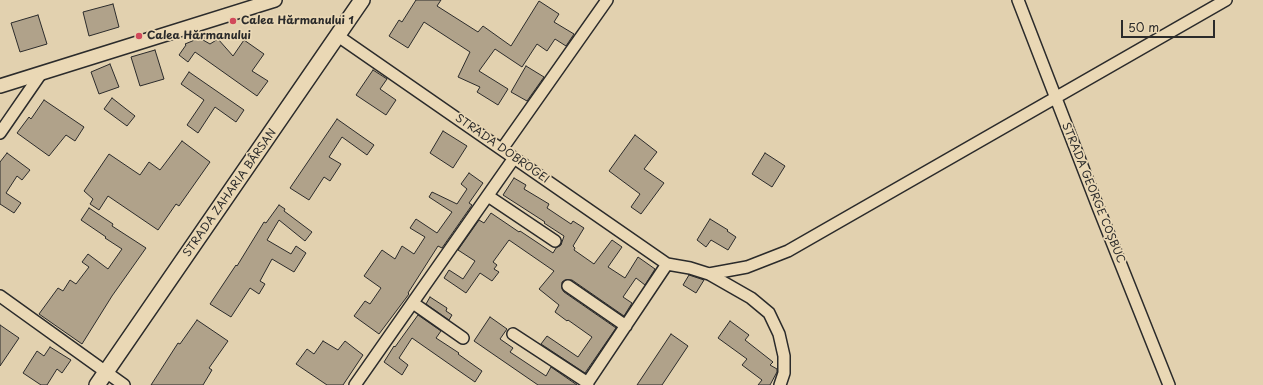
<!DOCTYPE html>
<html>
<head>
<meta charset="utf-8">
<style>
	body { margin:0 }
	#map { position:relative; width:1263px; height:385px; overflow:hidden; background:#e2d1af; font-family:"Playpen Sans",sans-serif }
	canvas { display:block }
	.scale { position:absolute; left:1121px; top:20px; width:94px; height:18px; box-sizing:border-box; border:2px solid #2b2b2b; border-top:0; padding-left:5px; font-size:12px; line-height:14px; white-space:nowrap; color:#2b2b2b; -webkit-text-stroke:3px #ead8b5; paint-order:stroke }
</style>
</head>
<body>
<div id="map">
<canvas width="1263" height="385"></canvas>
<div class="scale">50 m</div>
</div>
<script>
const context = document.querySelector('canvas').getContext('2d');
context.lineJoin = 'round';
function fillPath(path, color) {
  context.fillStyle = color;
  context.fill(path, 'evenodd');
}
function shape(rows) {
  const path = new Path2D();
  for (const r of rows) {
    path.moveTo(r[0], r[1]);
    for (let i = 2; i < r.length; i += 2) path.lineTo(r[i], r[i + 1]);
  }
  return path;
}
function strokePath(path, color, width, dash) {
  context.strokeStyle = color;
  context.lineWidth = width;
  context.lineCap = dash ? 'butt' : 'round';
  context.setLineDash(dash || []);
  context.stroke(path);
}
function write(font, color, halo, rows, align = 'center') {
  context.font = font + ' "Playpen Sans",sans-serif';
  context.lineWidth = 3.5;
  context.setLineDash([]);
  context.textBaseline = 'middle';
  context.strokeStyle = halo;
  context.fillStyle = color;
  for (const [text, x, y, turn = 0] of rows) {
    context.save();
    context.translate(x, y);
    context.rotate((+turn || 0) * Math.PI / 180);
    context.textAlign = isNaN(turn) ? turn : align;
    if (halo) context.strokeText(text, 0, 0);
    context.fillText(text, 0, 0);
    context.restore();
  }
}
const building = shape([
	[416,0,441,0,437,6,478,32,483,26,511,46,539,1,559,14,554,22,574,34,566,46,555,39,547,51,537,44,522,67,495,49,479,71,508,89,498,105,477,92,480,87,458,77,470,52,424,22,408,48,389,36,399,20,402,22,416,0],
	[113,4,119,27,89,36,83,12,113,4],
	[38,15,47,44,20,52,11,23,38,15],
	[207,35,203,40,210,44,218,39,233,56,244,40,264,54,252,71,268,81,257,96,195,52,188,62,179,55,186,45,185,44,207,35],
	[155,50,164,79,140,86,131,57,155,50],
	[110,64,119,87,99,94,91,72,110,64],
	[526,66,544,77,527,101,511,92,526,66],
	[373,70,387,79,380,89,396,100,386,115,356,95,373,70],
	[189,72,244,110,236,122,215,107,198,133,187,125,204,100,181,84,189,72],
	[112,98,135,116,127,126,104,109,112,98],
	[44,100,84,127,75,141,66,135,49,156,17,133,29,117,31,119,44,100],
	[337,119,374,145,367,155,342,137,329,157,341,164,330,181,324,177,309,200,290,188,337,119],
	[443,131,467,146,453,168,430,153,443,131],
	[635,135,657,152,644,169,664,183,641,214,631,207,640,194,609,171,635,135],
	[182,141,210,162,179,206,176,204,158,230,108,196,99,210,90,204,93,199,84,191,109,154,140,175,149,162,160,170,182,141],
	[7,153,30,170,22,180,17,176,6,193,21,203,14,213,0,204,0,162,7,153],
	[765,153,785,166,772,187,752,174,765,153],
	[469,173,483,183,469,203,472,205,442,248,438,246,408,293,409,294,379,334,354,316,365,301,370,304,381,288,364,276,382,250,395,259,402,246,414,254,425,237,410,228,416,219,437,233,452,212,429,197,432,192,457,204,467,189,461,184,469,173],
	[514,178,526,185,524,189,549,204,547,208,571,224,573,221,584,228,573,246,575,248,574,250,594,264,612,240,622,247,608,267,625,278,638,257,655,269,645,285,636,278,623,297,632,303,624,316,572,280,565,280,562,282,562,289,564,292,616,328,585,373,541,344,547,336,578,357,592,337,568,320,567,321,555,312,559,305,539,289,554,271,509,240,493,262,497,265,494,269,499,272,492,281,480,273,466,293,444,278,449,270,463,279,475,261,458,250,479,220,484,223,491,213,519,232,520,231,553,253,556,248,561,245,564,236,544,223,545,222,503,195,514,178],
	[279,205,285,209,284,211,312,232,305,241,279,220,267,240,291,254,296,246,306,253,294,272,272,259,260,281,265,284,259,294,250,288,231,317,210,304,236,265,237,266,264,222,266,223,279,205],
	[89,208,113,224,112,226,146,248,112,296,82,344,39,314,58,288,63,291,70,280,76,284,89,267,82,262,88,254,108,269,122,249,105,238,106,237,81,220,89,208],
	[710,219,728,230,727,231,736,237,728,250,711,240,706,247,697,240,710,219],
	[689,275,704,280,696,293,683,285,689,275],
	[430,297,447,308,446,311,452,315,449,320,426,304,430,297],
	[418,315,441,331,436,338,459,353,458,354,482,371,475,382,412,338,399,358,408,365,402,375,384,362,394,346,395,347,418,315],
	[490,317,507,329,500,339,513,348,510,352,546,376,551,367,577,385,538,385,474,341,490,317],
	[197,320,228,341,209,368,212,370,203,385,151,385,178,343,180,344,197,320],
	[730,321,749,335,745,340,773,362,770,365,777,369,777,372,770,385,758,385,762,380,742,365,747,359,718,338,730,321],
	[0,325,19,338,0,366,0,325],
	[671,334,688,346,662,385,637,385,671,334],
	[323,341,338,350,345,341,363,355,343,385,327,385,296,364,307,349,314,354,323,341],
	[50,347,71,360,62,373,57,369,47,385,41,385,23,373,37,351,44,356,50,347]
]);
const minor = shape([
	[1018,0,1098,207,1169,385],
	[338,36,667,264,690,268,709,274,751,298,769,313,779,334,784,356,784,373,780,385],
	[0,133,40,75],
	[502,149,607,0],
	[488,196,555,241],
	[709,274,747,267,788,251,1226,0],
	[568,286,626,326],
	[0,296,124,385],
	[413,303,463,338],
	[513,334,588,383],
	[355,385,514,158],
	[586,385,667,264]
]);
const tertiary = shape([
	[0,86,275,0]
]);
const secondary = shape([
	[97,385,362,0]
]);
const markers = [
	[233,21,4,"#d1495b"],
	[139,36,4,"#d1495b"]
];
const poiNames = [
	["Calea Hărmanului 1",241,21],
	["Calea Hărmanului",147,36]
];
const streetNames = [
	["STRADA DOBROGEI",502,149,35],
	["STRADA ZAHARIA BÂRSAN",230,193,-55],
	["STRADA GEORGE COȘBUC",1093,193,68]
];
fillPath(building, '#b0a28a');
strokePath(building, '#2b2b2b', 1);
strokePath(minor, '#2b2b2b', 14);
strokePath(tertiary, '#2b2b2b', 16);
strokePath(secondary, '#2b2b2b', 18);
strokePath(minor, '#ead8b5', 11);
strokePath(tertiary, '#ead8b5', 13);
strokePath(secondary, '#ead8b5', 15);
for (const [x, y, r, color] of markers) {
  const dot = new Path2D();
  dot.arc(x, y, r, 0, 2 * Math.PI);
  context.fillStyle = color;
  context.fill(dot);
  strokePath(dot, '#ead8b5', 1.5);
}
write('bold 11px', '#2b2b2b', '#ead8b5', poiNames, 'left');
write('11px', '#2b2b2b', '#ead8b5', streetNames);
</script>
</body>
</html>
